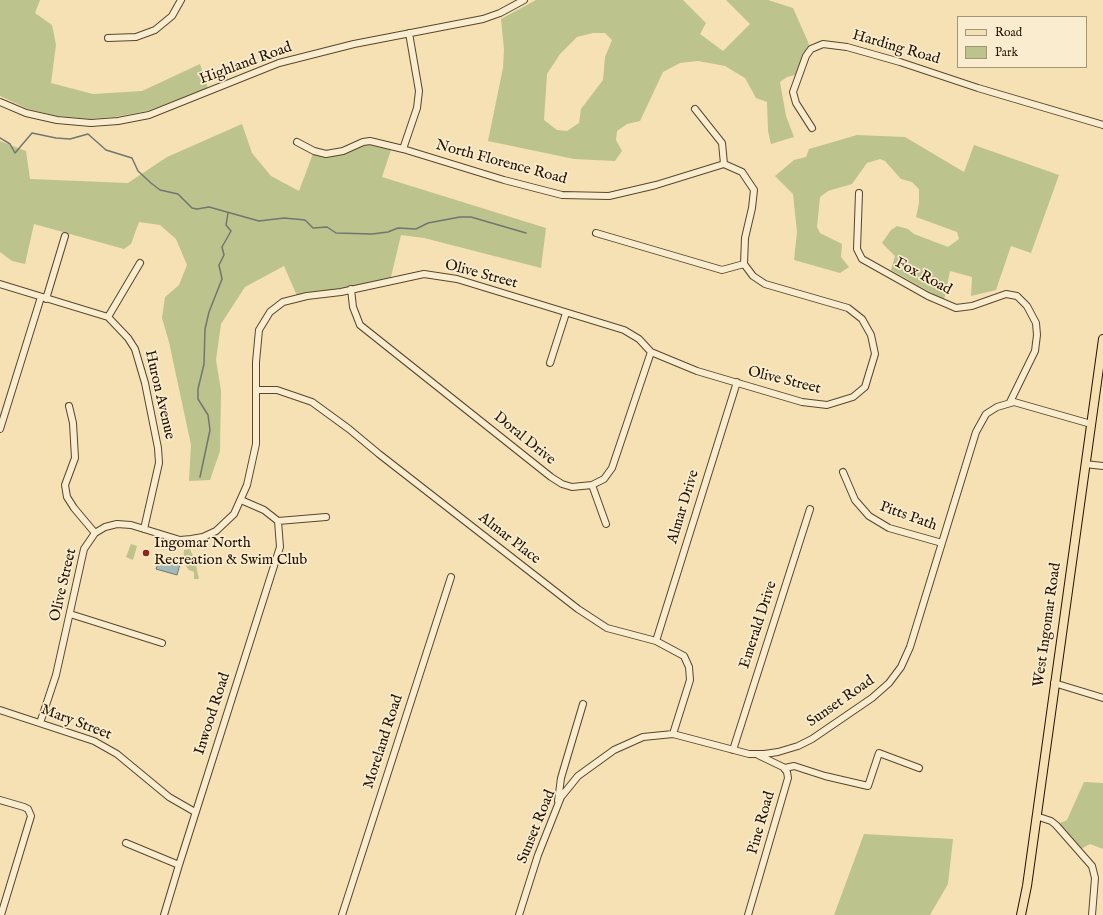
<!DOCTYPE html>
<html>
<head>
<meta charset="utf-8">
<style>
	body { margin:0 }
	#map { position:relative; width:1103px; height:915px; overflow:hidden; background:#f6e1b5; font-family:"IM FELL English",serif }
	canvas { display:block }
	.legend { position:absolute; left:957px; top:16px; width:130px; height:52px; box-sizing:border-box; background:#f9eccf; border:1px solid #a3957c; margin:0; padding:5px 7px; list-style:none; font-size:12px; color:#231300 }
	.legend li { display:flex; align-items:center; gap:8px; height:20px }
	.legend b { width:20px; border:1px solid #a3957c }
</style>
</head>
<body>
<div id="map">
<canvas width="1103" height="915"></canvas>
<ul class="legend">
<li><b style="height:5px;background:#f6e1b5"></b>Road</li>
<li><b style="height:11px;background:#bcc38d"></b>Park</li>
</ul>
</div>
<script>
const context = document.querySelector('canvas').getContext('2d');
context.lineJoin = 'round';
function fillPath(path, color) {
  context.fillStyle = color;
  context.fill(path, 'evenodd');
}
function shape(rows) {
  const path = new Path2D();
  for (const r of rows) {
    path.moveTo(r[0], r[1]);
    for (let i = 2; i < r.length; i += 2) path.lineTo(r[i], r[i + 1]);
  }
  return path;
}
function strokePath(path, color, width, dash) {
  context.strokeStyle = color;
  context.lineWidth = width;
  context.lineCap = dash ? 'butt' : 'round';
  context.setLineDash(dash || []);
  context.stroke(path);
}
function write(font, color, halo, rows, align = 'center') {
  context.font = font + ' "IM FELL English",serif';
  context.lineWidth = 3.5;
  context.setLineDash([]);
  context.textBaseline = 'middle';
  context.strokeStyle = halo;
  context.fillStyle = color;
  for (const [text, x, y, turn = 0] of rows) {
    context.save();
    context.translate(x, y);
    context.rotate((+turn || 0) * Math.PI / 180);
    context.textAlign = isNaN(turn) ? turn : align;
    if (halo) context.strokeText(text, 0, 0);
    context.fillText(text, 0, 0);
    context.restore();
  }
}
const green = shape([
	[0,0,40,0,35,13,52,25,56,45,51,83,93,94,142,91,200,64,208,88,147,111,114,117,89,119,57,116,28,109,0,96],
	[536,0,683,0,706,23,700,34,723,51,750,24,726,0,768,0,793,8,809,44,795,75,787,77,780,82,786,116,794,137,771,144,768,131,767,102,756,98,745,78,725,66,698,61,680,63,663,72,640,121,627,124,617,131,616,140,622,151,615,161,574,159,488,141,503,68,504,50,501,19],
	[593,33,605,33,612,40,605,57,603,80,581,109,579,123,567,131,557,130,544,120,547,74,560,54,577,37],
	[242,124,252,153,271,176,299,191,314,151,326,154,363,142,392,147,382,177,546,228,541,268,424,238,401,235,390,281,298,298,284,266,245,287,221,324,216,360,221,391,220,451,210,480,189,481,191,445,169,342,162,318,165,297,179,285,187,265,176,239,160,225,139,222,131,244,124,249,34,224,25,264,12,261,0,252,0,141,26,151,30,179,128,183,167,157],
	[857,135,905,137,964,172,974,145,1059,175,1031,253,1011,246,996,290,971,296,972,277,950,271,944,300,891,270,895,256,882,243,891,230,897,226,908,229,914,234,948,247,959,239,957,232,916,217,919,203,919,189,912,182,901,179,885,161,880,159,867,163,852,184,828,191,820,197,817,227,820,233,842,244,841,257,849,267,840,273,794,260,797,232,793,194,775,176,794,160,806,157,809,149],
	[131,544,137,546,133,560,126,557],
	[190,549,195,561,199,579,194,579,194,572,189,570,183,562,184,550],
	[1084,782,1103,783,1103,849,1090,844,1079,850,1056,825,1067,820],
	[864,834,953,839,948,884,930,915,834,915]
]);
const water = shape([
	[160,558,180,564,177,575,156,569,160,558]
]);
const stream = shape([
	[0,138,10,144,15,153,32,133,56,138,70,139,88,134,106,150,132,158,138,171,151,183,160,190,178,194,192,208,197,209,209,207,259,221,284,218,305,220,313,228,327,227,336,233,372,234,388,232,398,228,416,229,428,223,460,217,471,217,526,233],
	[200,477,210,430,208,415,198,399,198,389,204,364,205,329,209,312,222,279,219,265,224,255,222,247,231,231,226,225,228,213]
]);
const minor = shape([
	[108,38,136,37,155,30,172,16,181,0],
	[0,102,26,113,57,120,91,123,118,121,149,115,279,63,354,44,483,19,500,13,524,0],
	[695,109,722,143,724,164,742,172,754,190,752,208,745,238,744,264],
	[812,128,796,103,793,92,806,56,811,49,823,44,847,47,900,62,978,88,1103,125],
	[297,142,314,151,326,154,343,151,363,142,370,141,403,149,504,180,562,195,609,196,656,185,724,164],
	[403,149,417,108,419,91,409,33],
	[859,193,857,249,862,259,928,296,956,308,972,306,1006,294,1017,296,1027,306,1036,323,1037,335,1035,351,1010,402],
	[0,284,108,317,128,338,135,349,145,383,158,448,159,463,144,529],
	[351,289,353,307,360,325,551,477,562,484,572,487,592,485,604,479,612,468,651,352],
	[46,299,65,236],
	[108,317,140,263],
	[550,363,566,313],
	[257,390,277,390,312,402,349,429,379,454,578,609,607,628,656,641,684,656,689,667,690,680,673,734],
	[69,406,73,423,75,458,65,485,67,497,74,508,95,533],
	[0,429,41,297],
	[1085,464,1103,466],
	[843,472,855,500,869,516,889,528,942,543],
	[592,485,606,524],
	[241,500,264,510,278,521,326,517],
	[70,614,162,643],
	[656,641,737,382],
	[1054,683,1103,698],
	[0,710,94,741,117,754,169,797,195,812],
	[40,723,56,675,84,549,95,533,105,527,117,524,131,525,180,540,191,539,203,537,216,531,234,514,247,485,256,444,256,362,259,330,270,312,283,302,307,296,341,292,424,274,457,279,624,330,639,339,651,352,697,371,802,402,827,405,853,397,865,387,875,354,871,335,862,319,848,308,765,284,753,276,744,264,722,270,596,233],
	[733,750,810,509],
	[785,768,794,766,825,776,868,786,879,753,919,768],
	[0,800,24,807,28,809,31,816,1,915],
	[558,801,561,778,583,704],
	[1036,816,1051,821,1056,825,1092,866,1095,878,1092,915],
	[126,843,179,865],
	[164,915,179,865,280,547,278,521],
	[342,915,451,577],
	[519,915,538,855,561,797,578,776,614,750,643,737,673,734,749,754,764,754,778,752,798,746,812,739,872,698,889,683,901,667,910,647,976,432,986,414,997,407,1014,402,1091,424],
	[748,915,788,778,787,772,783,767,758,755]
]);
const major = shape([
	[1021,915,1027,886,1103,339]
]);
const markers = [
	[146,553,4,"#8f2418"]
];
const streetNames = [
	["Harding Road",896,48,16],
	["Highland Road",246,64,-20],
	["North Florence Road",501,163,15],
	["Olive Street",481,275,15],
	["Fox Road",923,277,28],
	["Olive Street",784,381,14],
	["Huron Avenue",159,395,77],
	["Doral Drive",524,439,39],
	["Almar Drive",684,507,-73],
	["Pitts Path",908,517,20],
	["Almar Place",509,539,38],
	["Olive Street",64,585,-77],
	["Emerald Drive",759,625,-72],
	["West Ingomar Road",1048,625,-82],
	["Sunset Road",841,702,-35],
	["Inwood Road",213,714,-72],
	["Mary Street",76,723,21],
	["Moreland Road",384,742,-72],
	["Pine Road",762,823,-74],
	["Sunset Road",537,827,-68]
];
const poiNames = [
	["Ingomar North",154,544],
	["Recreation & Swim Club",154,561]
];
fillPath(green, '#bcc38d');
fillPath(water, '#a3baba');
strokePath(water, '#707770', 1);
strokePath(stream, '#707770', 1.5);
strokePath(minor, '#58462d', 8);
strokePath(major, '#231300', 10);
strokePath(minor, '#f9eccf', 6);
strokePath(major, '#f6e1b5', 8);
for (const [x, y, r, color] of markers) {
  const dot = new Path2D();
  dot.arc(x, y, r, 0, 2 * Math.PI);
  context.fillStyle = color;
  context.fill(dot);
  strokePath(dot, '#f9eccf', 1.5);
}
write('15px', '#231300', '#f9eccf', streetNames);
write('15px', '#231300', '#f9eccf', poiNames, 'left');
</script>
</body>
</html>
